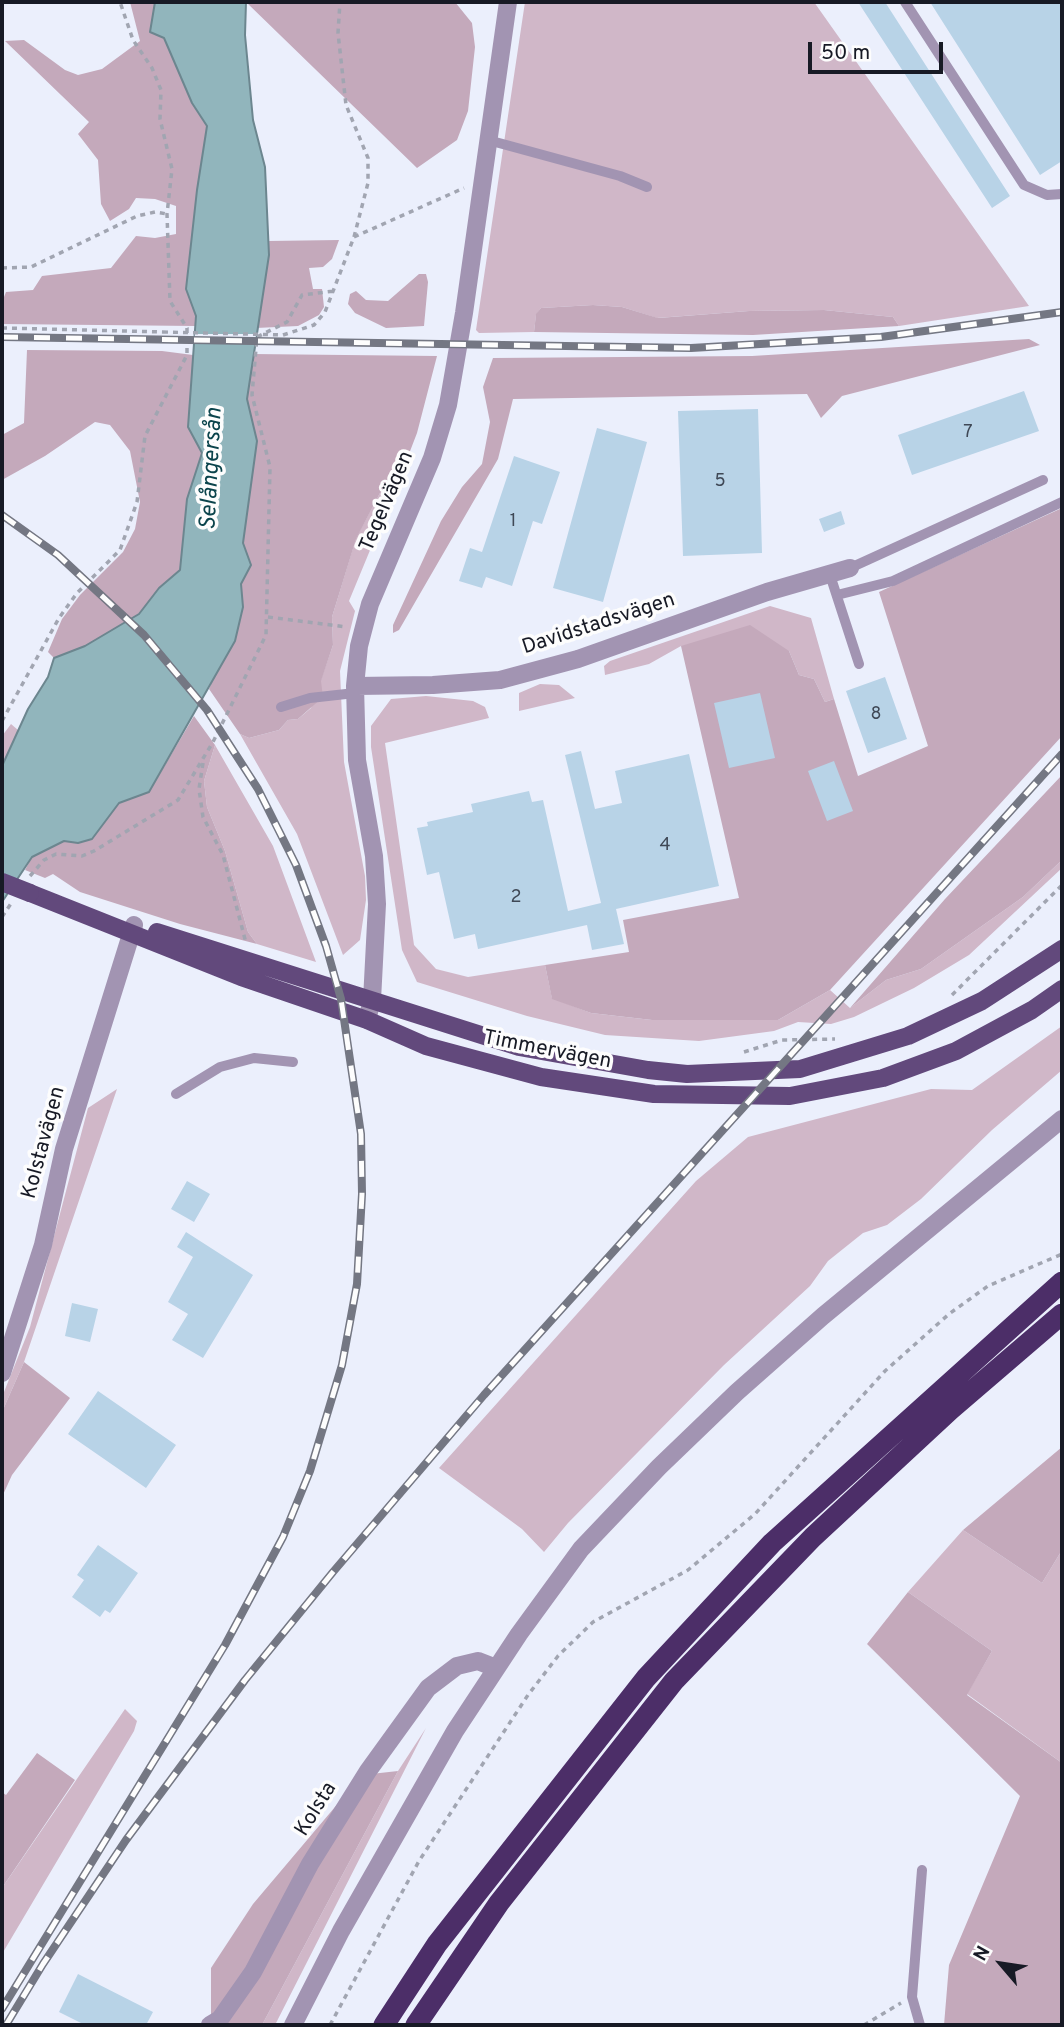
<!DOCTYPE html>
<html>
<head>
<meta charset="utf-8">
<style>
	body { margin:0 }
	#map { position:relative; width:1064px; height:2027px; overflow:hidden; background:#ebeffc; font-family:Overpass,sans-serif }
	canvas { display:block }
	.frame { position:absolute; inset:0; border:4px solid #171a25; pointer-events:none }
	.north { position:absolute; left:966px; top:1929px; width:70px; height:70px; -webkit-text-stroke:5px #fdfdfd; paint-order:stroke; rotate:299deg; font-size:19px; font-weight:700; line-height:28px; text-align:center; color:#171a25 }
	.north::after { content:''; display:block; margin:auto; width:24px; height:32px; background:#171a25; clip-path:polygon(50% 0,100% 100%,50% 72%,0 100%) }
	.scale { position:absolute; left:808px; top:42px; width:135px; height:32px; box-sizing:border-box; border:4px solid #171a25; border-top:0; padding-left:9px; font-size:21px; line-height:24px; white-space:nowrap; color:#171a25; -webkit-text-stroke:5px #fdfdfd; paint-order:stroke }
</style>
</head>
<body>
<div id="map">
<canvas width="1064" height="2027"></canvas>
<div class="frame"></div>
<div class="north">N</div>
<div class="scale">50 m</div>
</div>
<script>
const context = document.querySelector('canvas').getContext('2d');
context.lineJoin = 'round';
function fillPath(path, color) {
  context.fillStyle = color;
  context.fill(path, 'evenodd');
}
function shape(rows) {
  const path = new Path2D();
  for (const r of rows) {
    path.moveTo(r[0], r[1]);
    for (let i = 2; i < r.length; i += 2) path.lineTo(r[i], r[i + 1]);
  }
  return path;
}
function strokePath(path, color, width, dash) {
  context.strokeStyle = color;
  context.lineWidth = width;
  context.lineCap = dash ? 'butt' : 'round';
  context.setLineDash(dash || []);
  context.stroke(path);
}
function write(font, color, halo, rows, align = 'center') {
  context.font = font + ' Overpass,sans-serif';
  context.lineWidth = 7;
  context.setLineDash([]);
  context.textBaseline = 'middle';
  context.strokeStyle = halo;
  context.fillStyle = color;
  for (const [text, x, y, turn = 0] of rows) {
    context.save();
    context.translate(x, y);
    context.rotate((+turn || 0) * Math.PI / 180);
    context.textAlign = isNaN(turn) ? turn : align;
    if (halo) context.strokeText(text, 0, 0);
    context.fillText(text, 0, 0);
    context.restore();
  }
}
const green = shape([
	[525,2,814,2,1029,306,899,326,893,317,824,310,749,311,657,318,622,307,593,305,541,308,536,315,534,332,479,333,476,330],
	[394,484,397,485,349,601,355,611,340,671,344,762,365,876,366,900,360,940,343,955,297,834,240,734,249,738,279,730,288,720,298,719,311,708,333,645,332,617,356,538,380,493],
	[770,606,811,618,834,699,825,702,814,679,799,675,789,651,681,646,649,664,605,675,604,666,610,661],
	[540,684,559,685,575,698,519,711,519,693],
	[426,696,473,701,485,707,489,718,385,743,414,945,436,969,468,977,545,965,552,998,591,1013,652,1020,778,1020,830,990,850,1008,886,980,921,969,1023,897,1062,860,1062,868,969,955,914,988,854,1017,831,1024,798,1022,774,1031,699,1041,605,1035,527,1016,417,982,402,950,371,747,371,726,391,699],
	[11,724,18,730,2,766,2,736],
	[215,745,273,846,316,962,257,944,248,932,225,851,207,807,204,781],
	[1062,1026,1062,1070,992,1130,921,1199,887,1225,863,1233,828,1261,810,1286,724,1365,640,1450,568,1523,544,1552,522,1529,439,1468,696,1181,748,1137,931,1089,972,1090],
	[117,1089,24,1362,2,1412,2,1397,30,1327,88,1108],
	[963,1530,1042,1583,1062,1550,1062,1763,967,1694,992,1651,908,1592],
	[125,1709,137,1721,134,1731,2,1954,2,1888],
	[426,1728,275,2025,262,2025,398,1771]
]);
const forest = shape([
	[130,2,155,2,150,32,164,38,192,103,207,126,197,190,186,289,196,316,195,326,2,324,2,302,6,292,33,290,42,276,111,268,136,236,155,238,176,234,176,206,155,199,136,198,129,209,110,221,101,204,98,160,78,134,89,122,5,41,24,40,65,70,78,75,102,69,140,41],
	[246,2,455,2,472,23,475,47,468,111,457,140,417,168],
	[339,240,332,259,323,267,309,268,313,289,322,289,324,307,319,315,298,326,256,328,269,255,269,241],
	[419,274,426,274,428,282,424,326,386,328,355,313,348,304,350,294,356,291,366,300,388,301],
	[593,305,622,307,658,318,749,311,824,310,893,317,899,326,753,335,534,332,536,314,541,308],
	[1029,339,1040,345,842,396,821,418,807,394,513,399,498,459,399,630,393,633,393,625,441,521,462,487,482,464,490,422,483,387,493,358,752,356],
	[27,350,162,351,193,355,188,427,202,453,187,499,180,570,159,588,139,614,85,646,54,658,48,652,62,619,80,595,123,552,135,529,140,502,130,451,110,425,95,422,45,456,2,480,2,435,24,423],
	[253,354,437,356,417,433,397,485,380,493,356,539,332,617,333,645,321,681,323,697,298,719,288,720,279,730,249,738,240,734,209,689,243,607,241,584,251,565,243,543,257,441,247,399],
	[1062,508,1062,736,830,990,778,1020,652,1020,591,1013,552,999,545,965,629,952,623,920,739,898,681,646,750,625,789,651,799,675,814,679,825,702,834,699,858,776,928,746,879,592],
	[194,716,215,745,204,781,207,807,225,851,248,932,257,944,180,924,80,892,53,874,45,878,25,870,32,857,64,841,78,843,92,839,119,803,149,792],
	[1062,775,1062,860,1023,897,921,969,886,980,850,1008,945,899],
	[24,1362,70,1398,12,1475,2,1497,2,1412],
	[1062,1447,1062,1550,1042,1583,963,1530],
	[908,1592,992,1651,967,1695,1062,1763,1062,2025,944,2025,949,1965,1020,1796,867,1644],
	[37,1753,75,1780,2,1888,2,1792,6,1795],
	[398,1771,262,2025,211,2025,211,1968,253,1904,362,1775]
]);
const water = shape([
	[155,2,246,2,245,35,253,120,265,167,269,255,247,399,257,441,243,543,251,565,241,584,243,607,235,641,149,792,119,803,92,839,78,843,64,841,32,857,2,902,2,766,28,709,48,677,54,658,85,646,139,614,159,588,180,570,187,499,202,453,188,427,196,316,186,289,197,190,207,126,192,103,164,38,150,32,155,2]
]);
const pier = shape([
	[195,334,256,334,255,343,194,342]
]);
const building = shape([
	[858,2,885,2,1010,196,992,208],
	[930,2,1062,2,1062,161,1040,175],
	[1024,391,1039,431,912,475,898,435],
	[758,409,762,553,683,556,678,411],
	[597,428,647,442,603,602,553,588],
	[514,456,560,472,542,524,533,521,512,586,486,577,482,588,459,581,470,548,482,552],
	[841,511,845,524,824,532,819,519],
	[885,677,907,739,868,753,846,691],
	[760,693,775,758,729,768,714,703],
	[581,751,595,809,622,803,615,771,689,754,719,886,616,909,624,944,592,950,587,925,478,949,475,934,454,939,439,872,427,875,417,828,428,826,427,822,473,812,471,804,529,791,532,802,543,800,568,911,601,903,565,755],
	[834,761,853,811,827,821,808,771],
	[187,1181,210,1194,194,1222,171,1209],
	[186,1232,253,1275,203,1358,172,1340,188,1314,168,1302,193,1257,177,1247],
	[72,1303,98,1309,90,1342,65,1336],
	[98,1391,176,1445,146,1488,68,1434],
	[98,1545,138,1573,110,1613,105,1610,100,1617,72,1597,84,1580,77,1575],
	[78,1974,153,2012,146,2025,85,2025,59,2012]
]);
const path = shape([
	[354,237,464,188],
	[2,268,31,267,137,216,155,212,167,214],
	[2,328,163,332],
	[283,335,314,325,325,312,354,237,368,183,368,158,346,105,338,33,340,2],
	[268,617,347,627],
	[2,721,59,618,77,593,120,550,137,502,145,436,187,355,187,328,170,301,167,214,172,169,160,119,161,90,152,68,133,40,120,2],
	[203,763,199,789,203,817,223,855,246,943],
	[30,876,44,860,56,854,82,856,94,851,178,800,213,742,266,635,270,467,252,395,257,337,287,322,302,295,334,291],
	[2,917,12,902],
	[952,995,1062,885],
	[744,1052,782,1040,835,1039],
	[330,2025,419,1861,528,1695,558,1656,593,1622,688,1570,755,1514,885,1371,949,1314,988,1286,1062,1254],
	[864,2025,901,2003]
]);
const lane = shape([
	[905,2,1024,185,1047,195,1062,194],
	[488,140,620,176,647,187],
	[850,568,1043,480],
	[830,575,859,664],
	[837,595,893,581,1062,502],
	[281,707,310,698,355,693],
	[176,1094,220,1067,254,1058,293,1062],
	[920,2025,912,1997,922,1870]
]);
const street = shape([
	[355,686,433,685,500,680,578,659,767,592,850,568],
	[367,1020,372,1000,377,904,374,856,357,760,355,686,359,646,370,604,432,458,448,405,464,313,508,2],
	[2,1373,43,1245,64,1149,134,925],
	[210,2025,220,2019,253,1972,310,1864,368,1771,428,1688,457,1666,478,1661,496,1668],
	[293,2025,341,1931,455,1731,519,1634,581,1549,659,1467,737,1392,823,1316,1062,1119]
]);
const primary = shape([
	[30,893,241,977,367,1020,426,1046,541,1077,654,1094,790,1096,883,1078,956,1051,1032,1010,1062,989],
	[157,932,519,1047,648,1070,687,1074,800,1069,908,1036,982,1001,1062,949]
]);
const highway = shape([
	[384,2025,437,1944,646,1678,772,1543,1062,1282],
	[416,2025,499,1903,674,1681,813,1537,950,1410,1062,1314]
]);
const rail = shape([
	[2,337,691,348,881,337,1062,312],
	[2,515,58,555,144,635,207,710,258,789,296,865,326,946,341,999,361,1134,362,1194,357,1284,342,1365,310,1471,283,1537,225,1645,2,2009],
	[6,2025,43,1964,126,1840,245,1680,333,1572,484,1395,1062,754]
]);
const pathBridge = shape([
	[163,332,283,335]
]);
const primaryBridge = shape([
	[2,882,30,893]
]);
const numberNames = [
	["7",968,433],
	["5",720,482],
	["1",513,522],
	["8",876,715],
	["4",665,846],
	["2",516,898]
];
const streetNames = [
	["Tegelvägen",388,502,-67],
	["Davidstadsvägen",599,625,-18],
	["Timmervägen",547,1051,11],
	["Kolstavägen",45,1143,-75],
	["Kolsta",317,1810,-58]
];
const waterNames = [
	["Selångersån",213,469,-87]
];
fillPath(green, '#d0b7c8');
fillPath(forest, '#c4a9bb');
fillPath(water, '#91b5bc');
strokePath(water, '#6c868f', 2);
fillPath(pier, '#ebeffc');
fillPath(building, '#b8d3e7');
strokePath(path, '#a1a5b1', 3.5, [5, 5]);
strokePath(lane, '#a294b2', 10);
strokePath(street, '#a294b2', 18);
strokePath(primary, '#62497c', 18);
strokePath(highway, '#4c2e68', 21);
strokePath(rail, '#747783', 8);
strokePath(rail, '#fdfdfd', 5, [16]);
strokePath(pathBridge, '#a1a5b1', 3.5, [5, 5]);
strokePath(primaryBridge, '#62497c', 18);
write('18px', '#3f4856', null, numberNames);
write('21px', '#171a25', '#fdfdfd', streetNames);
write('italic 23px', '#0b444c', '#fdfdfd', waterNames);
</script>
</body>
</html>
